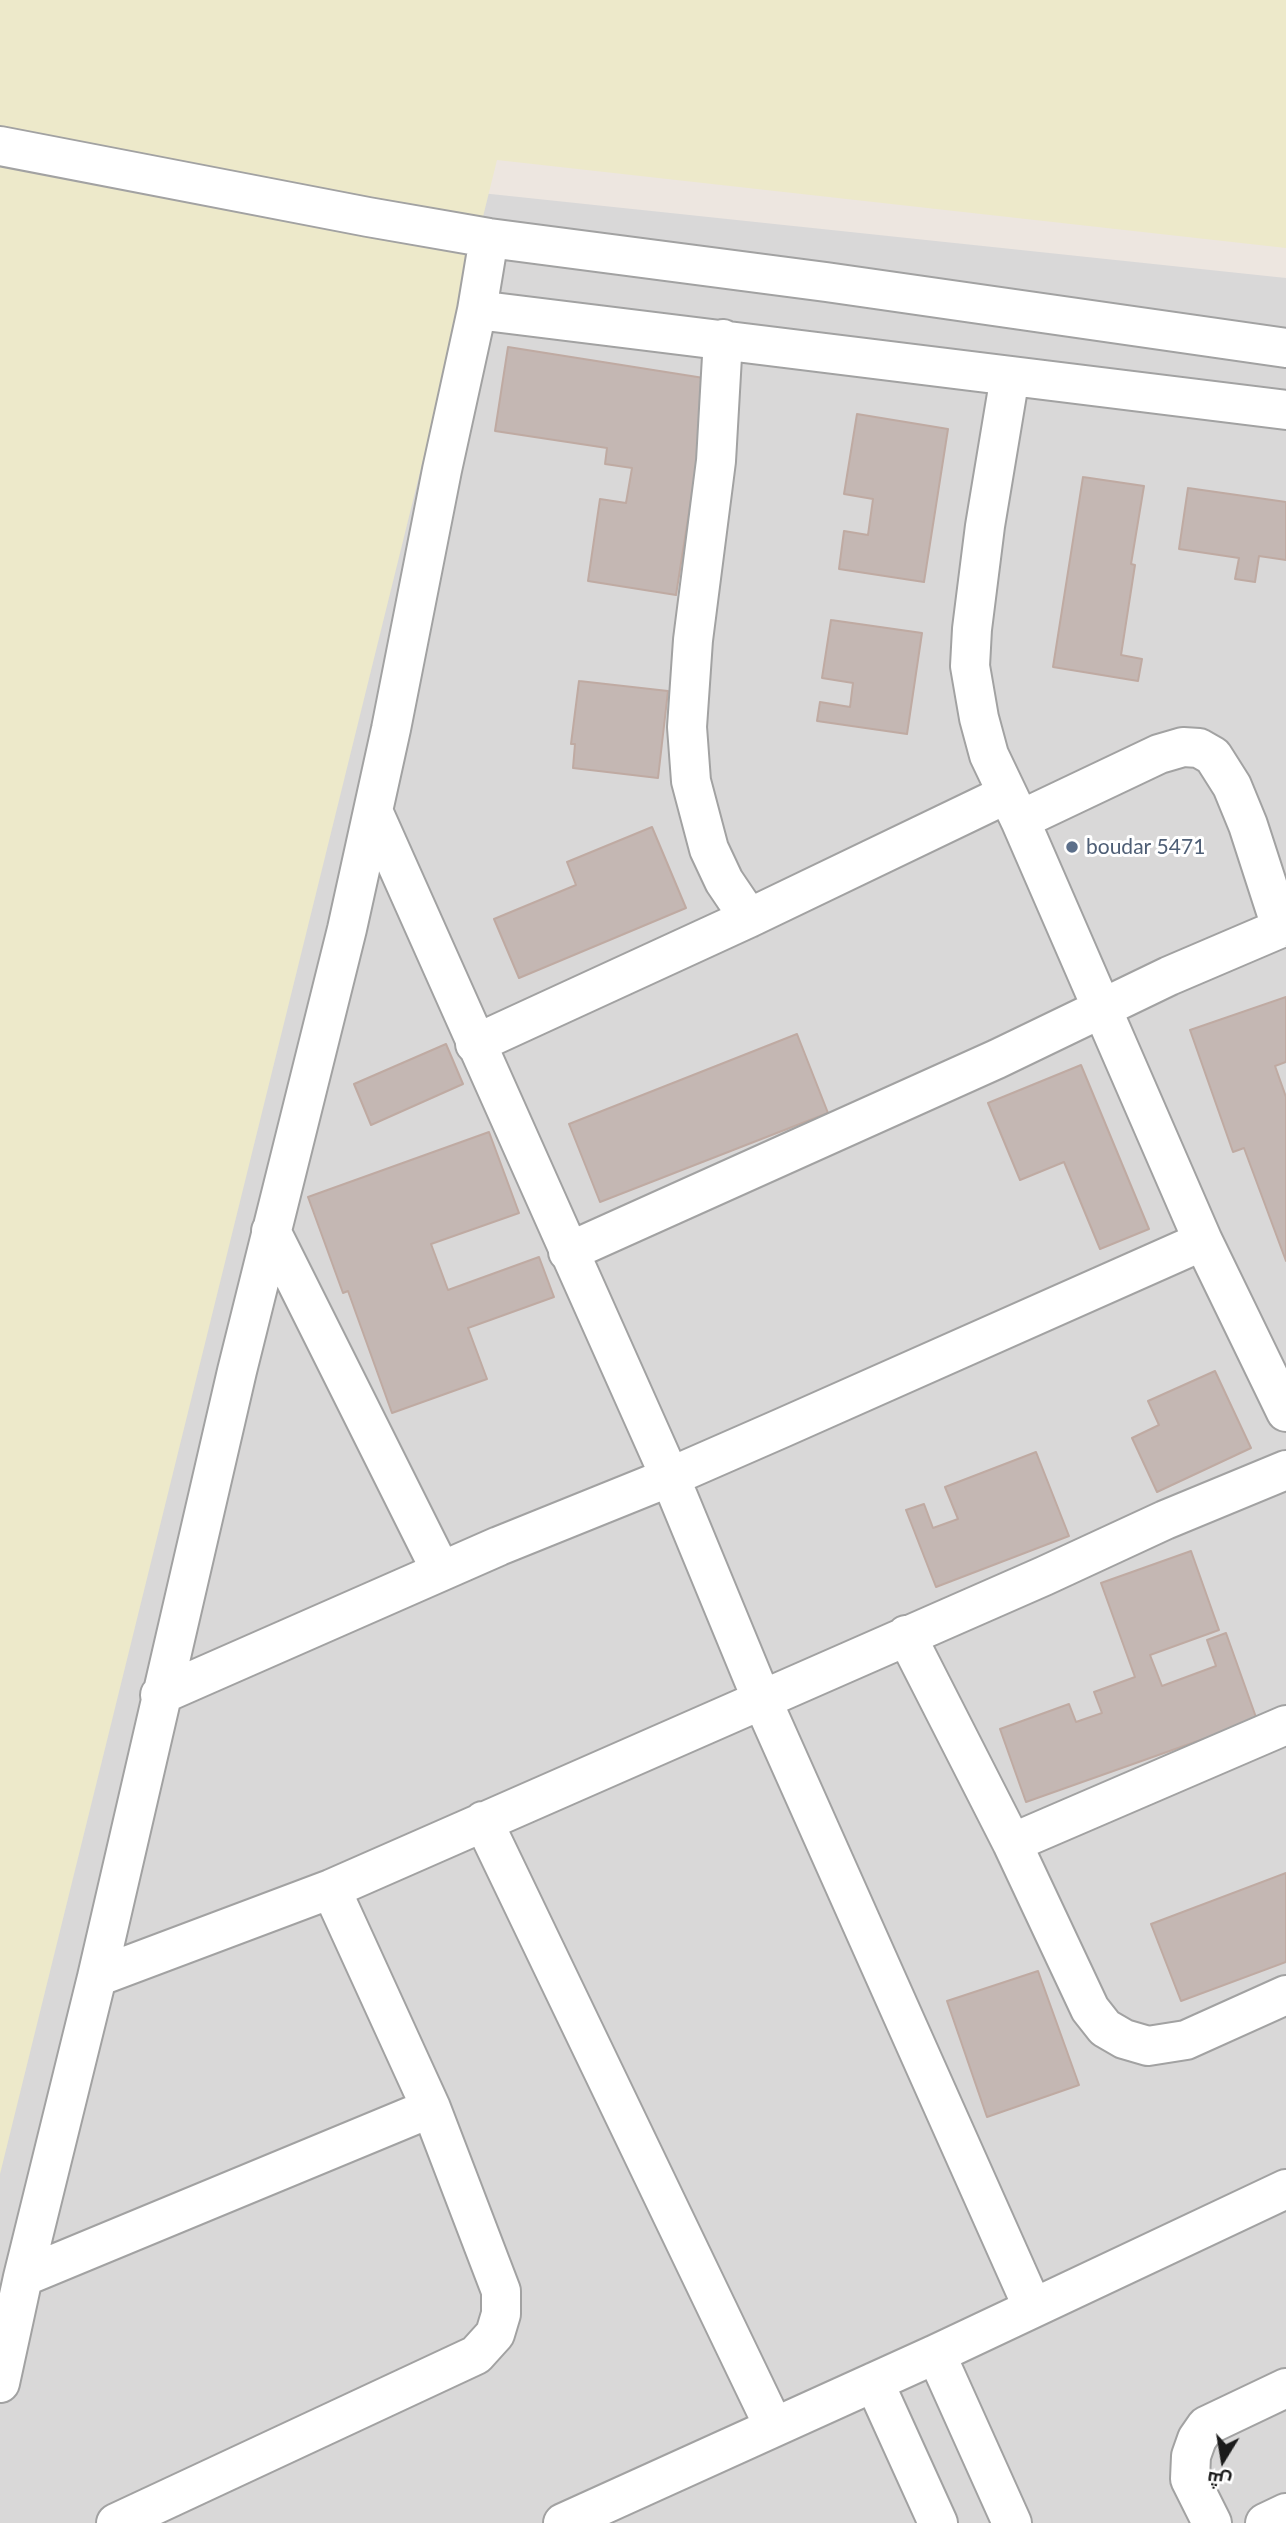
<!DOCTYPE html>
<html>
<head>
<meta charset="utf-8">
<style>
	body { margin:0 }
	#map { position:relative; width:1286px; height:2523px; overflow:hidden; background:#ede6e0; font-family:Lato,Cairo,sans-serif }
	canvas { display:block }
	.north { position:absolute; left:1188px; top:2425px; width:70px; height:70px; -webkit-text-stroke:5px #fff; paint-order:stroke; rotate:191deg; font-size:19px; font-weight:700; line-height:28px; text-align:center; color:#1b1b1b }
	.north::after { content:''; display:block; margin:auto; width:24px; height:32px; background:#1b1b1b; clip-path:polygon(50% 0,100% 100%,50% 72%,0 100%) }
</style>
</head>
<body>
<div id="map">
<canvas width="1286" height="2523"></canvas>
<div class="north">ش</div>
</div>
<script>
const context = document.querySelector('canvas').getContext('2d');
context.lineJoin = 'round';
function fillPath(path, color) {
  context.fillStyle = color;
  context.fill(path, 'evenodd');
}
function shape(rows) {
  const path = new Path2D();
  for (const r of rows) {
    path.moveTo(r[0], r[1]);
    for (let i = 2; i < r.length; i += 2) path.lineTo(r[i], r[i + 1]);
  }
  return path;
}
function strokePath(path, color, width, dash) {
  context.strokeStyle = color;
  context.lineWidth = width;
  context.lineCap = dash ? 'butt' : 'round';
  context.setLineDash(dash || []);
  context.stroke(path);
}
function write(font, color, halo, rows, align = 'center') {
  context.font = font + ' Lato,sans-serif';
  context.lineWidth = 6;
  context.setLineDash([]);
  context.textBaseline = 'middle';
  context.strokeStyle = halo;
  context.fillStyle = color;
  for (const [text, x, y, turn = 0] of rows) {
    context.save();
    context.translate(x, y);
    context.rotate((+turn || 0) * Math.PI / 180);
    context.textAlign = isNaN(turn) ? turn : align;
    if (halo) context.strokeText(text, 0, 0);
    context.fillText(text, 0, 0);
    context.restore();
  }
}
const residential = shape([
	[481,193,1286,278,1286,2523,0,2523,0,2104]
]);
const farmland = shape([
	[0,0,1286,0,1286,248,497,160,0,2174]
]);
const building = shape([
	[508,347,710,379,676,595,588,581,600,499,626,503,632,468,605,464,607,448,495,431,508,347],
	[857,414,948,429,924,582,839,569,844,531,868,535,873,499,844,494,857,414],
	[1083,477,1144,486,1131,564,1135,565,1121,655,1142,659,1138,681,1053,667,1083,477],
	[1188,488,1286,502,1286,560,1259,556,1255,582,1235,579,1239,558,1179,549,1188,488],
	[831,620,922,633,907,734,817,721,820,702,850,707,853,683,822,678,831,620],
	[579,681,668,691,658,778,573,768,575,744,571,744,579,681],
	[652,827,686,908,519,978,494,919,576,885,567,862,652,827],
	[1286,997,1286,1062,1275,1066,1286,1097,1286,1261,1244,1148,1233,1152,1190,1030,1286,997],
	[797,1034,828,1113,600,1202,569,1124,797,1034],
	[446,1044,463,1084,371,1125,354,1084,446,1044],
	[1081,1065,1149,1229,1100,1249,1064,1162,1020,1180,988,1103,1081,1065],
	[489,1132,519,1213,431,1244,448,1290,539,1257,554,1297,468,1328,487,1379,392,1413,348,1291,343,1293,308,1197,489,1132],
	[1215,1371,1251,1448,1157,1492,1132,1438,1159,1425,1148,1401,1215,1371],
	[1036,1452,1069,1536,936,1587,906,1510,924,1504,933,1528,958,1519,945,1487,1036,1452],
	[1191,1551,1219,1630,1150,1655,1162,1686,1216,1666,1207,1640,1226,1633,1257,1720,1026,1802,1000,1729,1069,1704,1076,1722,1102,1713,1094,1692,1135,1677,1101,1583,1191,1551],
	[1286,1873,1286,1962,1181,2001,1151,1924,1286,1873],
	[1038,1971,1079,2085,987,2117,947,2001,1038,1971]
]);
const minor = shape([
	[0,146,368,217,489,238,826,282,1286,348],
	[477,310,1286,410],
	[723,339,716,461,693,640,687,727,691,781,709,849,724,881,749,918],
	[1010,376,985,526,972,629,970,666,979,718,989,755,1020,820,1203,1241,1286,1412],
	[373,811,670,1477,762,1700,1033,2308],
	[1020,820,1159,754,1183,747,1199,748,1213,756,1232,786,1248,825,1281,927],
	[475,1044,749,918,1007,794],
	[271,1231,441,1571],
	[568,1252,997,1059,1169,976,1286,926],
	[906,1635,1012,1843,1090,2009,1105,2028,1124,2039,1148,2046,1186,2040,1286,1995],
	[160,1695,499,1546,670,1477,782,1428,1203,1241],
	[483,1821,774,2427],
	[1012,1843,1286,1725],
	[97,1977,331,1889,1044,1576,1165,1520,1286,1470],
	[23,2277,431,2108],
	[936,2354,1012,2523],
	[874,2382,938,2523],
	[0,2383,23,2277,97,1977,237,1371,347,929,391,729,442,470,477,310,489,238],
	[116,2523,476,2355,495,2334,501,2314,501,2291,431,2108,331,1889],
	[563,2523,936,2354,1286,2189],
	[1212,2523,1190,2479,1191,2456,1197,2439,1206,2426,1286,2388],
	[1265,2523,1286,2513]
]);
const markers = [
	[1072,847,7,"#5c6f8a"]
];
const serviceNames = [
	["boudar 5471",1086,847]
];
fillPath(residential, '#d9d8d8');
fillPath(farmland, '#ede9ca');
fillPath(building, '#c4b7b3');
strokePath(building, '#bfaaa2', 2);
strokePath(minor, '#a2a2a2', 42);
strokePath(minor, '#fff', 38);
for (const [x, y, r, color] of markers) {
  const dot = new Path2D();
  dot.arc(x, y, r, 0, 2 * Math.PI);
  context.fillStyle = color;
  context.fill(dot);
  strokePath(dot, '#fff', 2.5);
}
write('21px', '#4e5e75', '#fff', serviceNames, 'left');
</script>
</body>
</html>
